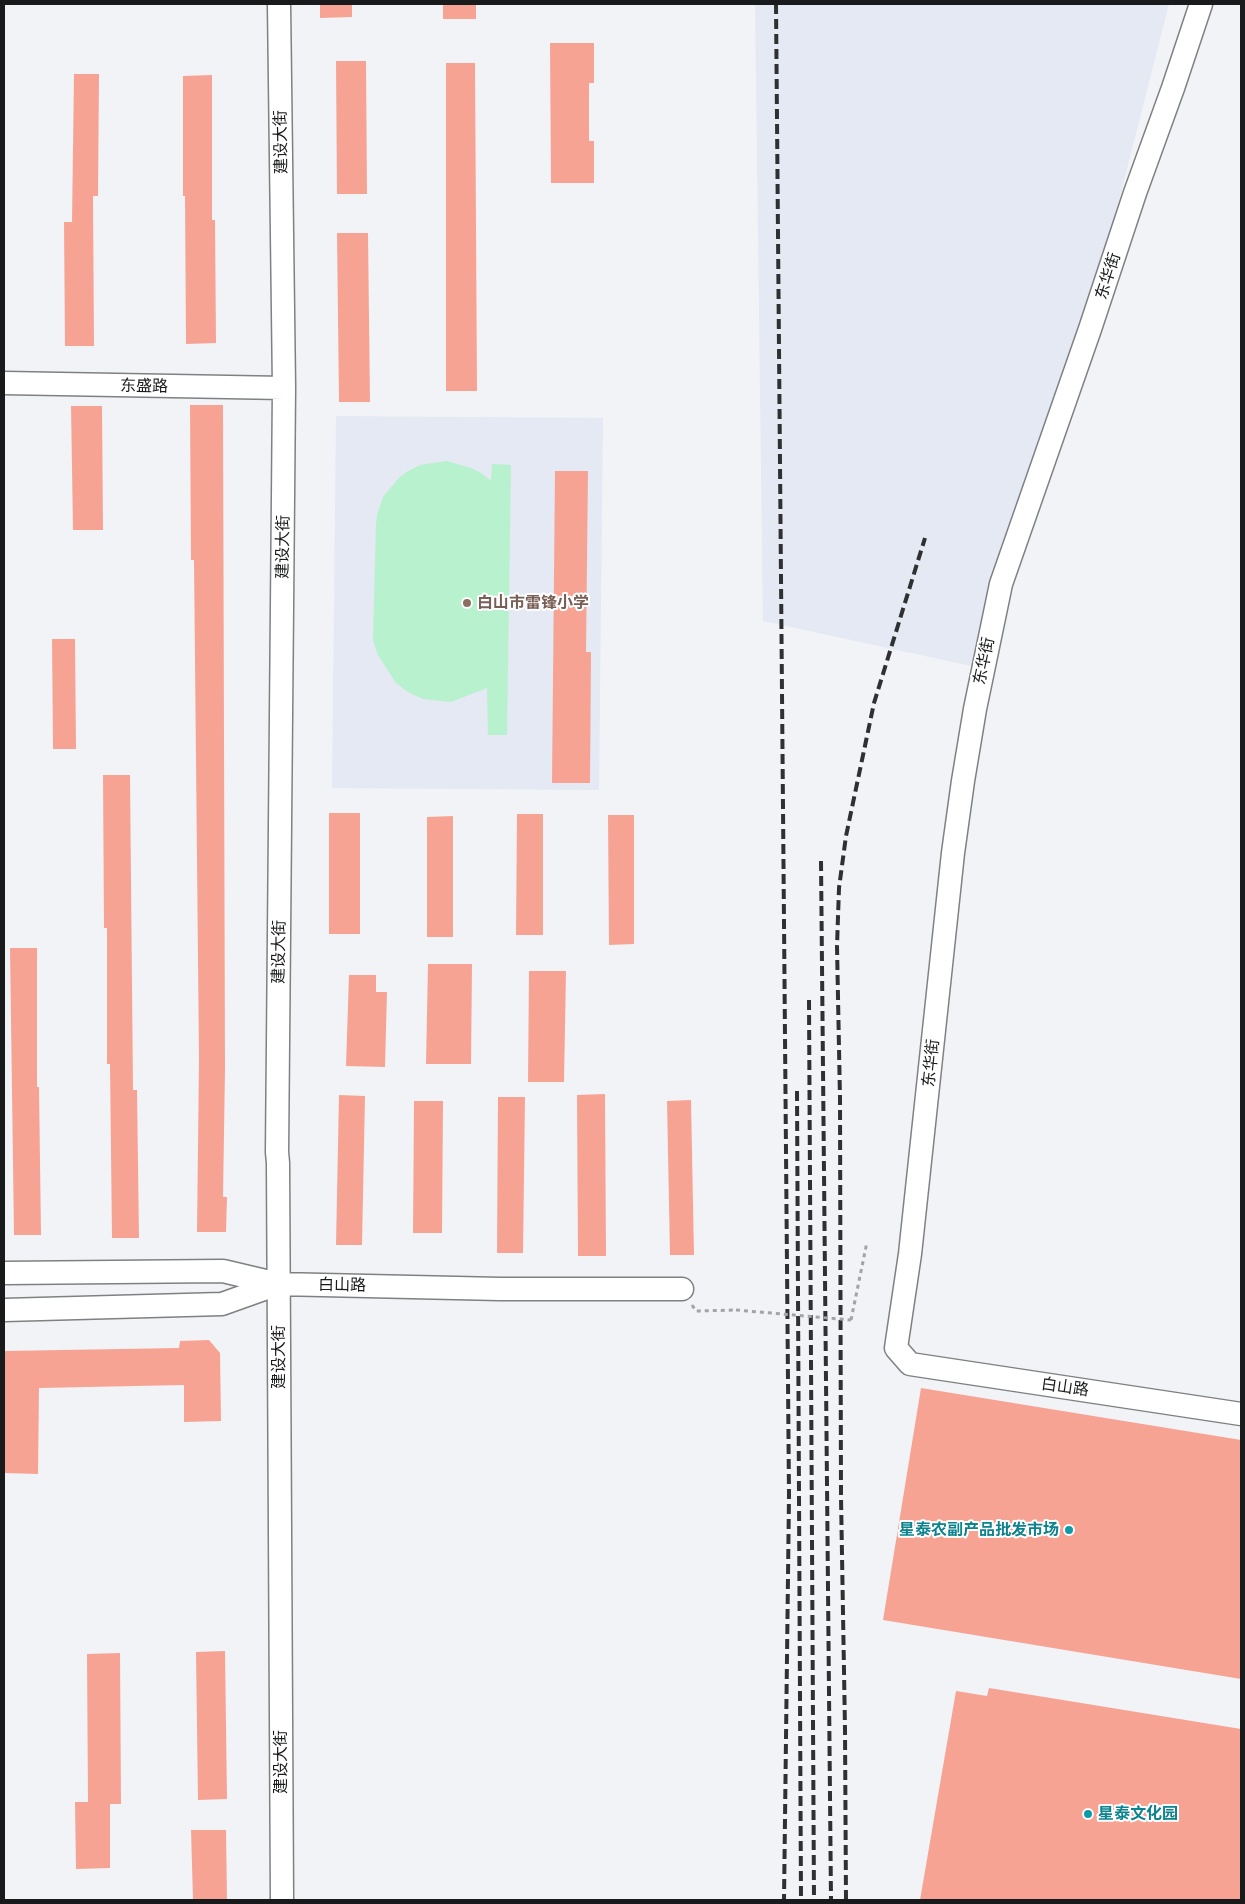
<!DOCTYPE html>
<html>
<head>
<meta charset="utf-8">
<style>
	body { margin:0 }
	#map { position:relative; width:1245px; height:1904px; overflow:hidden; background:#f1f3f6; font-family:"Golos Text",sans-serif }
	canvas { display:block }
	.frame { position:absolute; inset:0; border:5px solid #191a1b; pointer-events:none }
</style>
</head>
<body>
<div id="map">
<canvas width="1245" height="1904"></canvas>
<div class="frame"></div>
</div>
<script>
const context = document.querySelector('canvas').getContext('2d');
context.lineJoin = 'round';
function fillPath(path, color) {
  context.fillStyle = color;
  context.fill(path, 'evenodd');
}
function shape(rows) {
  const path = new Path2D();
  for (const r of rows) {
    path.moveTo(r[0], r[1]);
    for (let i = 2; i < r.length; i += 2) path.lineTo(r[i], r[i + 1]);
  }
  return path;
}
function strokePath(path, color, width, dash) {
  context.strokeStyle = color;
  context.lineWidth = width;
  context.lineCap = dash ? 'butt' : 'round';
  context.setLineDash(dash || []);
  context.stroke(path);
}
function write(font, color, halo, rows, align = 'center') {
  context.font = font + ' "Golos Text","Noto Sans SC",sans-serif';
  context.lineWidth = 4;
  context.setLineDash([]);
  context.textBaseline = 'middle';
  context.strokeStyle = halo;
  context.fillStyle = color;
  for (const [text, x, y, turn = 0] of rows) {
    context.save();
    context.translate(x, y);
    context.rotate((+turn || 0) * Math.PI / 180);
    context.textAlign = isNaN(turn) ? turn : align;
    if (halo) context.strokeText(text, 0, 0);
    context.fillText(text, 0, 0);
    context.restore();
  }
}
const built = shape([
	[755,4,1169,4,1101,271,971,666,763,621],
	[336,416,603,418,599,790,332,788]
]);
const green = shape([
	[447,461,471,468,481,473,491,481,492,464,511,465,507,735,488,735,487,688,451,702,423,699,408,692,396,683,378,655,373,640,376,525,377,515,383,497,399,478,408,471,420,465]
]);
const building = shape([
	[320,4,352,4,352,17,320,18],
	[443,4,476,4,476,19,443,19],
	[550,43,594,43,594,83,589,83,589,141,594,141,594,183,551,183],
	[336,61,366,61,367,194,337,194],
	[446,63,475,63,477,391,446,391],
	[74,74,99,74,98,196,93,196,94,346,65,346,64,222,72,222],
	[212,75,212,220,215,220,216,343,186,344,185,196,183,196,183,76],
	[337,233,368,233,370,402,339,402],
	[190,405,223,405,225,1069,223,1197,227,1197,226,1232,197,1232,199,1059,194,560,191,560],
	[71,406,102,406,103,530,73,530],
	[555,471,588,471,586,652,591,652,590,783,552,783],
	[52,639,75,639,76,749,53,749],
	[103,775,130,775,133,1090,137,1090,139,1238,112,1238,110,1064,107,1064,107,928,104,928],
	[329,813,360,813,360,934,329,934],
	[517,814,543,814,543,935,516,935],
	[608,815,634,815,634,944,609,945],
	[453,816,453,937,427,937,427,817],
	[10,948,37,948,37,1087,39,1087,41,1235,14,1235],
	[428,964,472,964,471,1064,426,1064],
	[529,971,566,971,564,1082,528,1082],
	[349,975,376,975,376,992,387,992,385,1067,346,1066],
	[605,1094,606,1256,578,1256,577,1095],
	[339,1095,365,1096,362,1245,336,1245],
	[498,1097,525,1097,523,1253,497,1253],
	[691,1100,694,1255,670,1255,667,1101],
	[414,1101,443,1101,442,1233,413,1233],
	[209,1340,220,1353,221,1421,184,1422,184,1385,39,1388,38,1474,4,1473,4,1351,179,1348,180,1341],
	[921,1388,1241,1440,1241,1679,883,1620],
	[225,1651,227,1799,198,1800,196,1652],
	[120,1653,121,1804,110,1804,110,1868,76,1869,75,1802,88,1802,87,1654],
	[989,1688,1241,1729,1241,1900,920,1900,956,1691,987,1696],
	[191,1830,226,1830,227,1900,193,1900]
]);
const path = shape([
	[692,1305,696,1311,736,1310],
	[851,1320,867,1242]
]);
const secondary = shape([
	[279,4,284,388,277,1152,278,1163,282,1900],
	[1201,4,1173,88,1135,193,1090,329,1001,584,975,709,963,781,953,853,910,1254,896,1348,910,1364,1241,1414],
	[4,383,284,388],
	[4,1273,223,1271,278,1284,500,1289,682,1289],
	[4,1310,222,1304,278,1284]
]);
const rail = shape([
	[776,4,789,1495,784,1900],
	[821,861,831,1900],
	[809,1000,814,1900],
	[797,1091,801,1900],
	[846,1900,845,1729,841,1497,840,1099,837,946,839,888,846,836,874,703,925,538]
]);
const pathBridge = shape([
	[736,1310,851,1320]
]);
const markers = [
	[467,603,5,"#8d6e63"],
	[1069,1530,5,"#0f9aa8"],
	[1088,1814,5,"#0f9aa8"]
];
const streetNames = [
	["建设大街",281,142,-91],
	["东华街",1108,276,-72],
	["东盛路",144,386,1],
	["建设大街",283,547,-89],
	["东华街",984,661,-78],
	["建设大街",279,952,-89],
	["东华街",931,1063,-84],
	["白山路",342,1285,1],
	["建设大街",279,1357,-90],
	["白山路",1065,1387,8],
	["建设大街",281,1762,-90]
];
const educationNames = [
	["白山市雷锋小学",477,603]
];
const cultureNames = [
	["星泰农副产品批发市场",1059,1530],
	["星泰文化园",1098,1814,"left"]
];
fillPath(built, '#e4e9f3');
fillPath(green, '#b8f1cd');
fillPath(building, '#f7a394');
strokePath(secondary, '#7e8082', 25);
strokePath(path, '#a3a4a7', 3, [4, 4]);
strokePath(secondary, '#fff', 22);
strokePath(rail, '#2f3031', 4, [10, 5]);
strokePath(pathBridge, '#a3a4a7', 3, [4, 4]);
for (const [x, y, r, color] of markers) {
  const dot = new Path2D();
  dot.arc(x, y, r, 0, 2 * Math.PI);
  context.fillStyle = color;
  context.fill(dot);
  strokePath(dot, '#fff', 2);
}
write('16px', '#191a1b', '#fff', streetNames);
write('bold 16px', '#785e54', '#fff', educationNames, 'left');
write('bold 16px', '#0d838f', '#fff', cultureNames, 'right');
</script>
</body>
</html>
